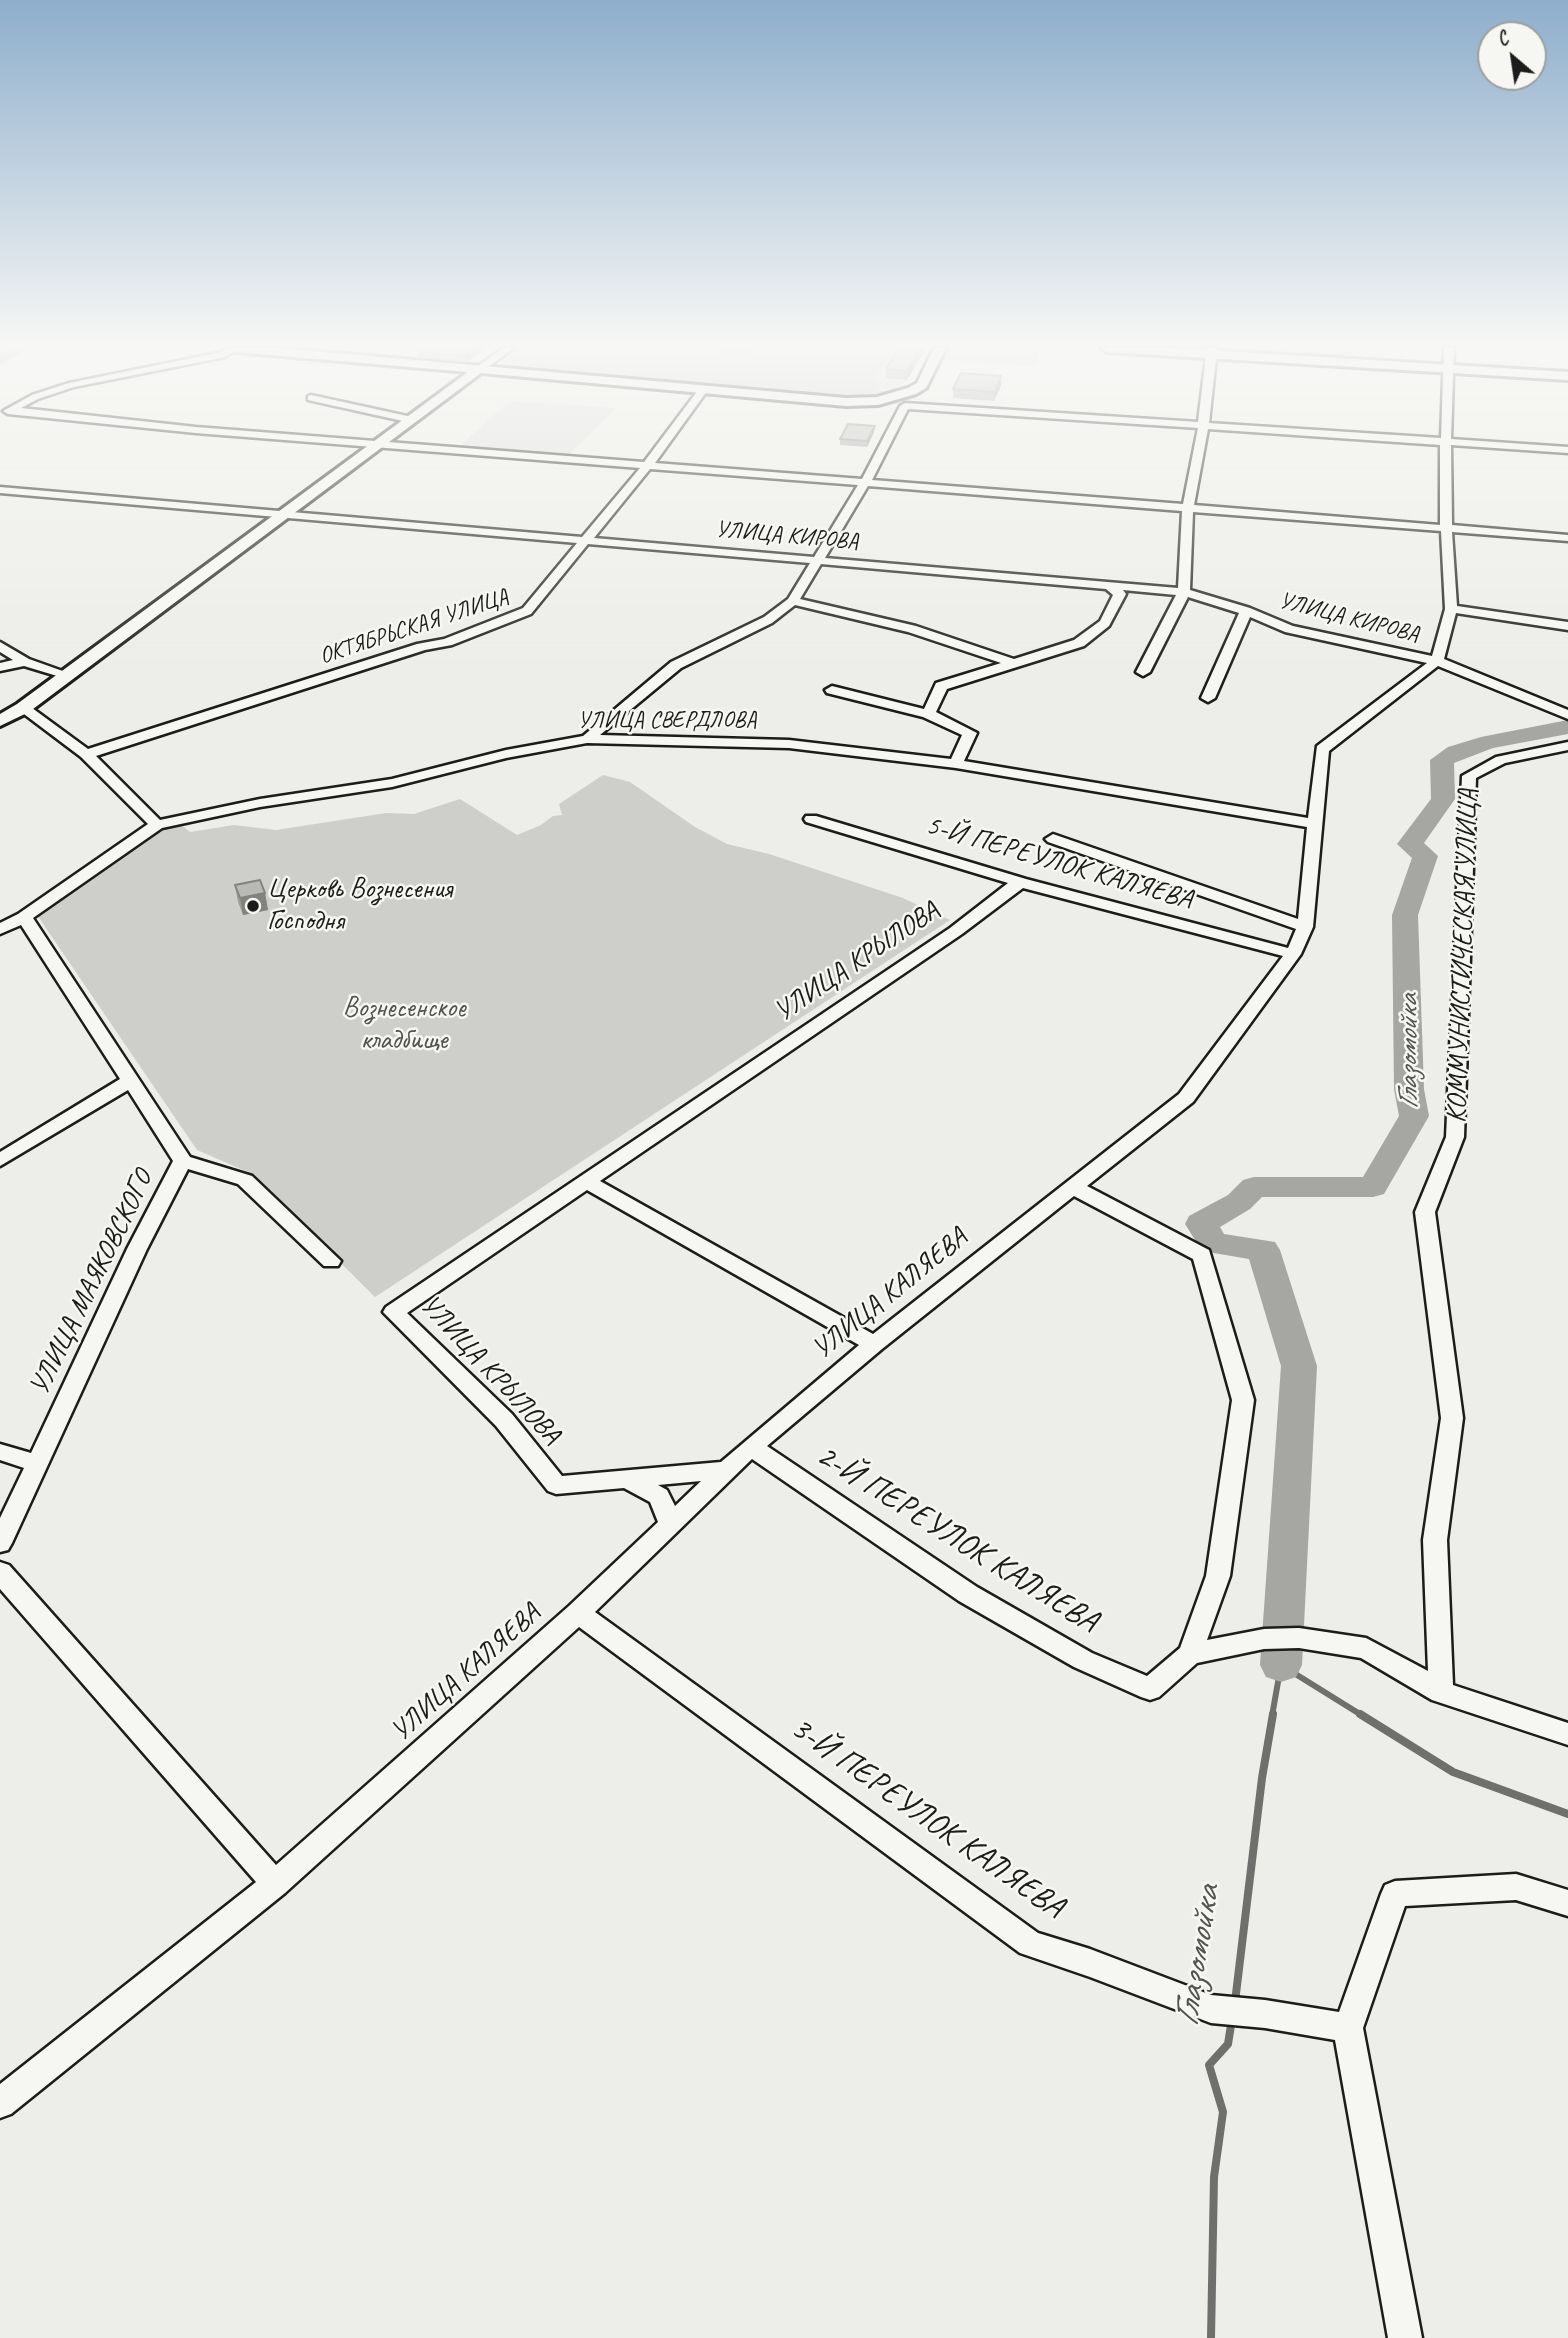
<!DOCTYPE html>
<html>
<head>
<meta charset="utf-8">
<style>
	body { margin:0 }
	#map { position:relative; width:1568px; height:2338px; overflow:hidden; background:#edede9; font-family:Caveat,sans-serif }
	canvas { display:block }
	.north { position:absolute; left:1477px; top:21px; width:70px; height:70px; box-sizing:border-box; background:#f6f6f2; border:2px solid #9f9f9c; border-radius:50%; rotate:331deg; font-size:19px; font-weight:700; line-height:28px; text-align:center; color:#1c1c1c }
	.north::after { content:''; display:block; margin:auto; width:24px; height:32px; background:#1c1c1c; clip-path:polygon(50% 0,100% 100%,50% 72%,0 100%) }
</style>
</head>
<body>
<div id="map">
<canvas width="1568" height="2338"></canvas>
<div class="north">С</div>
</div>
<script>
const context = document.querySelector('canvas').getContext('2d');
context.lineJoin = 'round';
function fillPath(path, color) {
  context.fillStyle = color;
  context.fill(path, 'evenodd');
}
function shape(rows) {
  const path = new Path2D();
  for (const r of rows) {
    path.moveTo(r[0], r[1]);
    for (let i = 2; i < r.length; i += 2) path.lineTo(r[i], r[i + 1]);
  }
  return path;
}
function strokePath(path, color, width, dash) {
  context.strokeStyle = color;
  context.lineWidth = width;
  context.lineCap = dash ? 'butt' : 'round';
  context.setLineDash(dash || []);
  context.stroke(path);
}
function write(font, color, halo, rows, align = 'center') {
  context.font = font + ' Caveat,sans-serif';
  context.lineWidth = 5;
  context.setLineDash([]);
  context.textBaseline = 'middle';
  context.strokeStyle = halo;
  context.fillStyle = color;
  for (const [text, x, y, turn = 0] of rows) {
    context.save();
    context.translate(x, y);
    context.rotate((+turn || 0) * Math.PI / 180);
    context.textAlign = isNaN(turn) ? turn : align;
    if (halo) context.strokeText(text, 0, 0);
    context.fillText(text, 0, 0);
    context.restore();
  }
}
const built = shape([
	[895,348,926,348,900,389,876,389,873,380],
	[509,401,617,408,567,456,459,447]
]);
const green = shape([
	[520,348,895,348,874,379,883,382,877,389,897,391,878,396,843,398,792,390,753,392,495,368],
	[949,348,1042,348,1035,366,943,360],
	[1223,348,1351,348,1354,361,1222,353],
	[603,775,630,782,695,827,727,844,769,854,903,898,950,920,375,1297,250,1173,197,1150,37,915,149,835,180,824,190,832,234,825,276,830,386,813,414,814,460,799,517,835,541,825,553,816,562,815,559,804]
]);
const streamFar1 = shape([
	[1272,1716,1281,1665,1363,1716]
]);
const stream = shape([
	[1360,1714,1453,1772,1568,1814],
	[1235,2002,1262,1778,1273,1714],
	[1211,2338,1214,2177,1223,2112,1209,2065,1228,2044,1232,2019]
]);
const river = shape([
	[11,348,30,348,0,365,0,354,11,348],
	[1568,720,1568,734,1493,748,1454,763,1455,799,1424,843,1438,856,1418,915,1424,1089,1429,1116,1384,1194,1373,1197,1262,1197,1250,1209,1220,1227,1224,1234,1275,1242,1280,1250,1317,1366,1302,1665,1296,1677,1281,1682,1266,1677,1260,1665,1281,1366,1249,1259,1202,1251,1185,1224,1189,1216,1228,1195,1243,1180,1254,1177,1363,1177,1399,1116,1394,1089,1392,915,1412,858,1397,844,1431,799,1430,760,1448,747,1481,737,1568,720]
]);
const minor = shape([
	[228,348,239,348,225,357,74,387,38,399,21,408,196,427,644,462,699,389,702,388,707,391,655,463,862,479,900,406,905,403,1198,422,1207,348,1217,348,1209,423,1441,438,1444,348,1454,348,1451,439,1568,447,1568,453,1451,445,1452,525,1568,535,1568,541,1452,532,1457,606,1568,622,1568,630,1456,613,1444,659,1568,710,1568,719,1438,666,1329,751,1313,927,1301,954,1193,1102,1087,1186,1209,1250,1254,1400,1230,1576,1207,1640,1264,1629,1299,1628,1366,1638,1428,1671,1423,1540,1441,1418,1415,1212,1446,1137,1462,776,1496,757,1568,742,1568,750,1505,763,1476,778,1464,1137,1435,1212,1463,1418,1447,1540,1453,1685,1568,1723,1568,1745,1432,1700,1361,1658,1299,1648,1264,1649,1197,1663,1159,1697,1150,1700,1141,1697,1074,1667,959,1601,752,1459,595,1612,1038,1933,1090,1949,1211,1995,1265,2000,1339,2012,1381,1894,1385,1885,1395,1881,1516,1874,1568,1890,1568,1916,1516,1900,1405,1906,1363,2028,1422,2338,1388,2338,1335,2040,1265,2028,1211,2023,1090,1977,1020,1953,579,1627,285,1893,11,2114,0,2118,0,2084,256,1882,0,1589,0,1562,9,1565,276,1865,569,1606,658,1522,650,1502,624,1488,556,1494,548,1491,496,1426,383,1312,386,1307,950,928,1008,883,806,822,804,819,806,816,816,816,1026,879,1288,948,1296,929,1048,842,1045,839,1053,834,1298,919,1307,827,956,768,789,748,587,743,506,758,392,787,260,807,162,828,33,918,190,1157,252,1176,341,1261,338,1266,324,1266,238,1184,188,1169,147,1249,12,1543,8,1550,0,1552,0,1518,24,1468,0,1460,0,1444,31,1453,127,1249,173,1161,128,1090,0,1166,0,1152,120,1079,21,925,0,934,0,923,18,914,148,824,81,757,16,708,23,704,28,705,88,749,417,644,444,639,523,608,577,543,0,493,0,487,582,537,640,468,196,433,8,414,3,411,32,395,69,383,222,352,228,348],
	[908,409,1198,428,1183,504,872,480,908,409],
	[1208,429,1440,445,1440,525,1194,505,1208,429],
	[650,469,858,485,814,557,594,538,650,469],
	[868,486,1182,511,1178,588,825,558,868,486],
	[1193,512,1441,531,1445,609,1432,656,1293,626,1250,608,1190,590,1193,512],
	[588,544,810,563,788,599,764,617,671,662,583,736,506,750,392,779,260,799,160,820,96,756,425,650,452,645,531,614,588,544],
	[821,564,1106,589,1113,595,1100,621,1074,640,1014,659,916,626,800,599,821,564],
	[1123,590,1176,595,1136,672,1143,676,1150,672,1188,597,1239,613,1201,698,1208,702,1215,698,1250,617,1285,632,1427,663,1317,746,1308,818,964,761,977,733,936,712,947,689,1084,646,1109,626,1126,594,1123,590],
	[795,605,908,632,1001,663,936,683,924,709,832,686,825,690,827,693,923,717,962,735,951,759,789,740,600,735,681,668,772,623,795,605],
	[1023,888,1283,956,1179,1094,873,1334,600,1181,962,934,1023,888],
	[587,1190,859,1345,721,1462,562,1476,512,1414,407,1313,587,1190],
	[1074,1196,1193,1259,1232,1400,1206,1576,1180,1648,1147,1676,1092,1653,977,1587,767,1446,882,1349,1074,1196],
	[701,1481,675,1506,667,1490,658,1485,701,1481],
	[503,348,514,348,480,373,474,373,474,369,503,348],
	[311,395,412,417,417,420,412,423,308,400,308,396,311,395],
	[0,642,29,659,74,675,67,679,24,666,0,671,0,663,13,660,0,652,0,642]
]);
const major = shape([
	[229,348,279,348,846,398,877,397,908,388,917,383,934,348,946,348,926,388,916,394,878,405,846,406,481,373,29,712,0,726,0,714,17,704,468,372,235,352,229,348],
	[1101,348,1172,348,1568,372,1568,380,1107,352,1101,348]
]);
const wall = shape([
	[485,348,467,362,419,358,418,352],
	[726,348,750,348,746,353,726,352],
	[899,348,926,348,907,380,886,378,886,369],
	[1001,376,1001,385,994,401,953,398,953,389],
	[874,432,867,447,840,445,840,439],
	[235,885,265,893,268,910,243,915,238,902]
]);
const shadedWall = shape([
	[477,348,485,348,467,362,466,356],
	[921,348,926,348,907,380,907,371],
	[1001,376,1001,385,994,401,995,392],
	[875,426,874,432,867,447,867,441],
	[265,893,268,910,243,915,240,898]
]);
const building = shape([
	[424,348,477,348,466,356,418,352,424,348],
	[899,348,921,348,907,371,886,369,899,348],
	[961,373,1001,376,995,392,953,389,961,373],
	[848,424,875,426,867,441,840,439,848,424],
	[260,880,265,893,240,898,235,885,260,880]
]);
const markers = [
	[253,906,7,"#1c1c1c"]
];
const farStreetnames = [
	["УЛИЦА КИРОВА",787,536,5],
	["УЛИЦА КИРОВА",1349,618,14],
	["ОКТЯБРЬСКАЯ УЛИЦА",414,627,-18],
	["УЛИЦА СВЕРДЛОВА",667,721]
];
const streetNames = [
	["5-Й ПЕРЕУЛОК КАЛЯЕВА",1059,863,16],
	["КОММУНИСТИЧЕСКАЯ УЛИЦА",1463,956,-88],
	["УЛИЦА КРЫЛОВА",857,962,-34],
	["УЛИЦА МАЯКОВСКОГО",92,1283,-64],
	["УЛИЦА КАЛЯЕВА",890,1294,-39],
	["УЛИЦА КРЫЛОВА",490,1370,47],
	["УЛИЦА КАЛЯЕВА",466,1673,-42]
];
const poiNames = [
	["Церковь Вознесения",267,890],
	["Господня",267,922]
];
const parkNames = [
	["Вознесенское",404,1009],
	["кладбище",404,1041]
];
const waterNames = [
	["Глазомойка",1409,1052,-90]
];
const nearStreetnames = [
	["2-Й ПЕРЕУЛОК КАЛЯЕВА",957,1539,32],
	["3-Й ПЕРЕУЛОК КАЛЯЕВА",927,1818,35]
];
const nearWaternames = [
	["Глазомойка",1198,1956,-81]
];
fillPath(built, '#ddddda');
fillPath(green, '#cececb');
strokePath(streamFar1, '#6f6f6d', 6);
strokePath(stream, '#6f6f6d', 8);
fillPath(river, '#a6a6a3');
strokePath(minor, '#1c1c1c', 5);
strokePath(major, '#1c1c1c', 6);
fillPath(minor, '#f6f6f2');
fillPath(major, '#f6f6f2');
fillPath(wall, '#9f9f9d');
fillPath(shadedWall, '#82827f');
fillPath(building, '#b9b9b6');
strokePath(building, '#82827f', 2);
const sky = context.createLinearGradient(0, 0, 0, 676);
sky.addColorStop(0, '#8daecc');
sky.addColorStop(0.51, '#f7f7f5');
sky.addColorStop(1, '#f7f7f500');
context.fillStyle = sky;
context.fillRect(0, 0, 1568, 676);
for (const [x, y, r, color] of markers) {
  const dot = new Path2D();
  dot.arc(x, y, r, 0, 2 * Math.PI);
  context.fillStyle = color;
  context.fill(dot);
  strokePath(dot, '#f6f6f2', 2.5);
}
write('23px', '#1c1c1c', '#f6f6f2', farStreetnames);
write('28px', '#1c1c1c', '#f6f6f2', streetNames);
write('28px', '#1c1c1c', '#f6f6f2', poiNames, 'left');
write('28px', '#515151', '#f6f6f2', parkNames);
write('italic 30px', '#535352', '#f6f6f2', waterNames);
write('33px', '#1c1c1c', '#f6f6f2', nearStreetnames);
write('italic 37px', '#535352', '#f6f6f2', nearWaternames);
</script>
</body>
</html>
